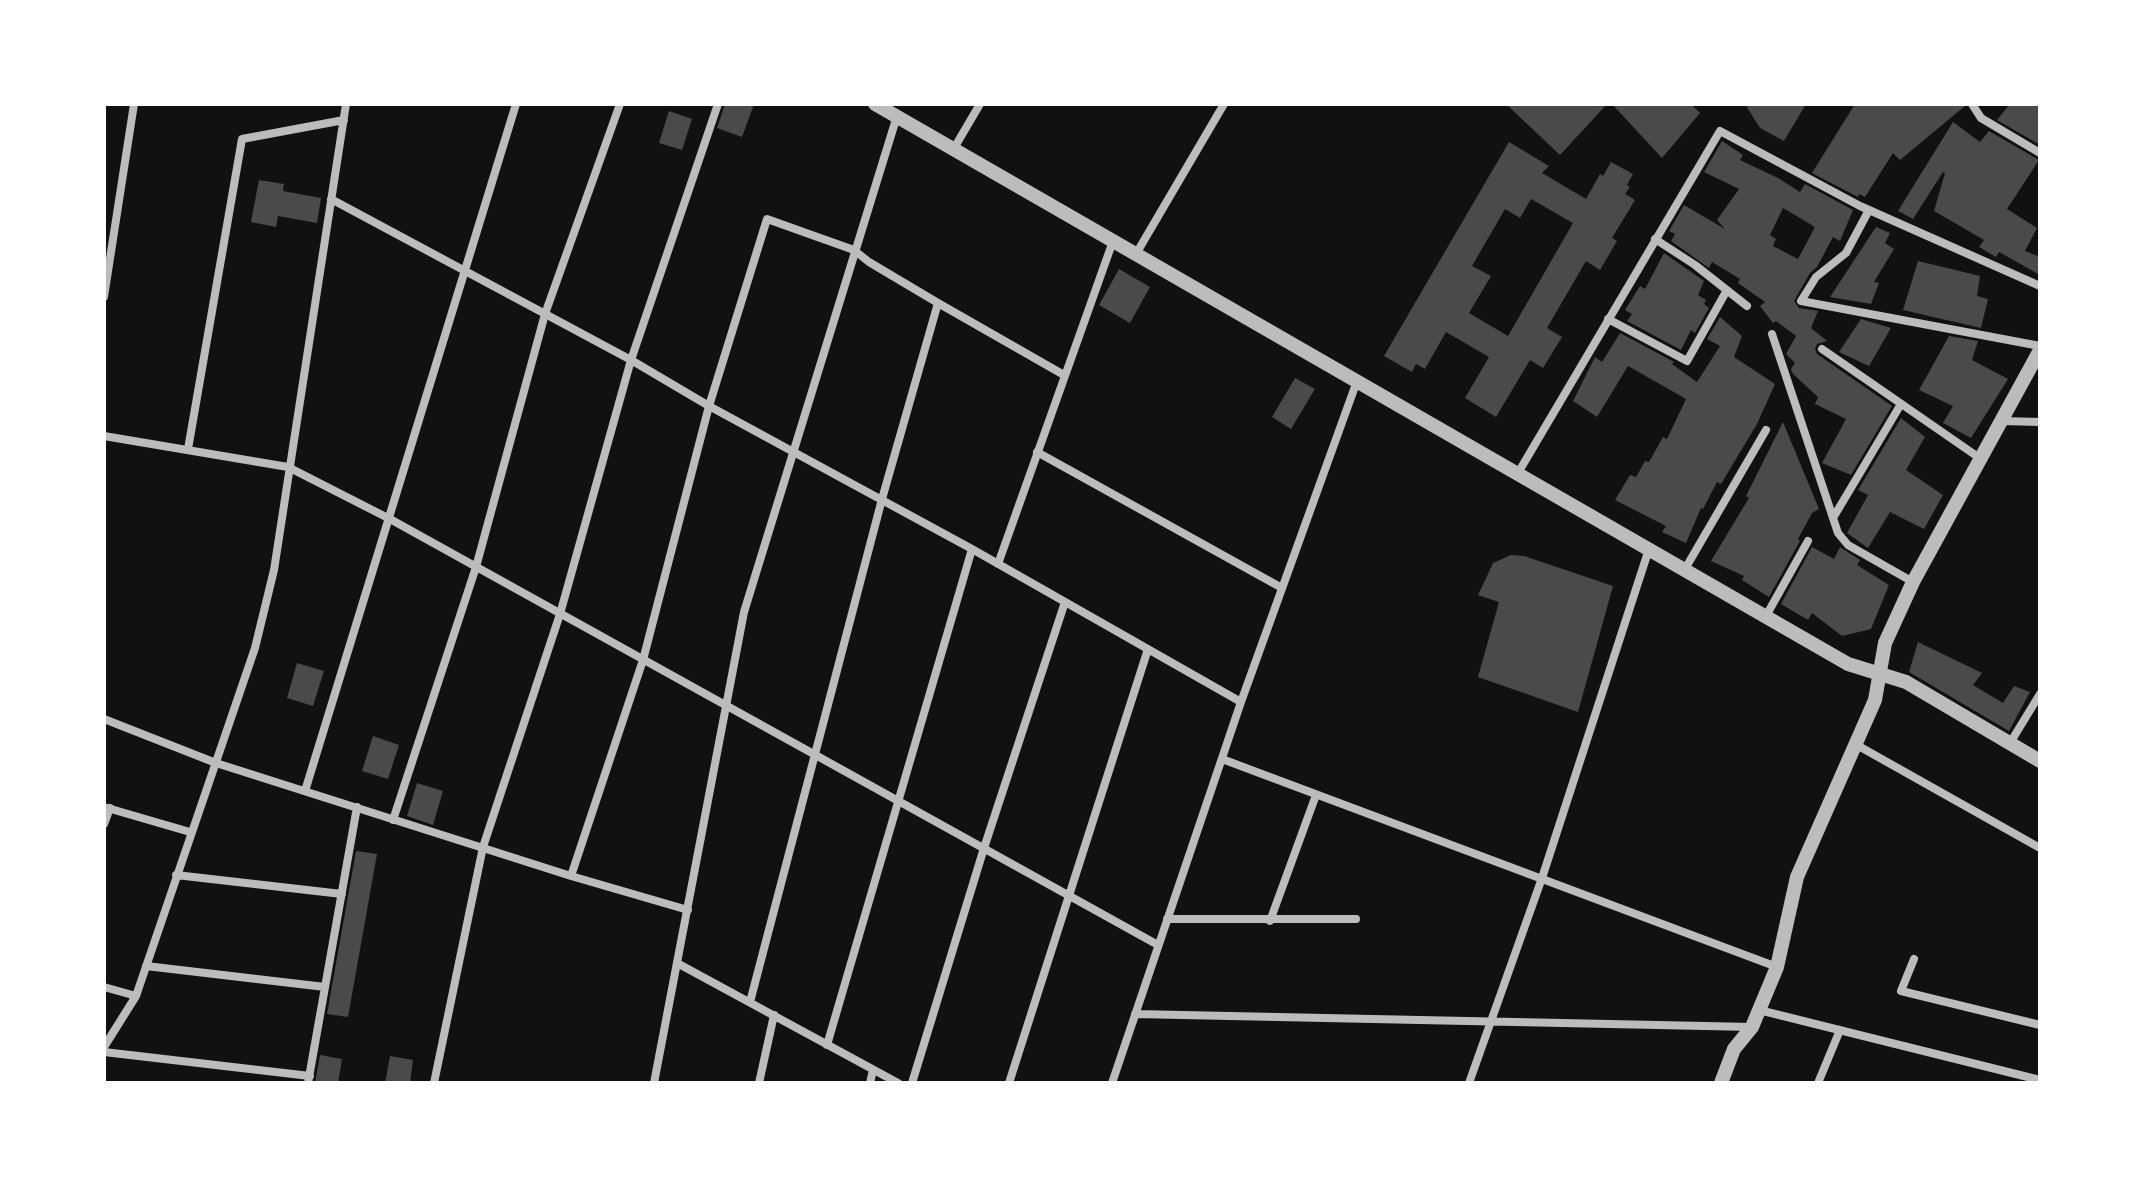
<!DOCTYPE html>
<html>
<head>
<meta charset="utf-8">
<style>
	body { margin:0 }
	#map { position:relative; width:2144px; height:1187px; overflow:hidden; background:#111; font-family:Mulish,sans-serif }
	canvas { display:block }
	.frame { position:absolute; inset:0; border:106px solid #fff; pointer-events:none }
</style>
</head>
<body>
<div id="map">
<canvas width="2144" height="1187"></canvas>
<div class="frame"></div>
</div>
<script>
const context = document.querySelector('canvas').getContext('2d');
context.lineJoin = 'round';
function fillPath(path, color) {
  context.fillStyle = color;
  context.fill(path, 'evenodd');
}
function shape(rows) {
  const path = new Path2D();
  for (const r of rows) {
    path.moveTo(r[0], r[1]);
    for (let i = 2; i < r.length; i += 2) path.lineTo(r[i], r[i + 1]);
  }
  return path;
}
function strokePath(path, color, width, dash) {
  context.strokeStyle = color;
  context.lineWidth = width;
  context.lineCap = dash ? 'butt' : 'round';
  context.setLineDash(dash || []);
  context.stroke(path);
}
const building = shape([
	[725,104,754,104,742,137,717,128],
	[1506,104,1607,104,1560,155],
	[1612,104,1691,104,1700,113,1662,158],
	[1745,104,1806,104,1784,141,1760,128],
	[1855,104,1965,104,1965,106,1900,160,1893,153,1865,197,1859,194,1858,197,1812,173],
	[2010,104,2040,104,2040,145,1997,120],
	[669,111,692,119,682,150,659,143],
	[1953,122,1980,142,1989,131,2039,160,2007,209,2037,228,2025,251,2040,257,2040,275,1999,252,1996,257,1979,247,1984,240,1934,211,1945,173,1943,172,1913,219,1898,211],
	[1722,141,1743,155,1740,160,1778,178,1800,192,1805,184,1853,210,1840,241,1833,237,1817,267,1810,273,1794,301,1799,308,1818,311,1811,328,1827,341,1817,344,1815,349,1817,354,1892,406,1851,475,1822,463,1846,419,1815,404,1818,397,1793,374,1791,369,1795,363,1786,354,1796,336,1776,321,1773,323,1760,306,1765,302,1738,283,1740,279,1712,262,1709,268,1671,241,1675,234,1669,231,1684,205,1725,229,1717,220,1739,189,1704,172],
	[1783,208,1815,227,1798,259,1773,246,1776,239,1770,235],
	[1509,142,1549,166,1542,173,1586,199,1600,174,1603,176,1611,162,1633,174,1627,185,1630,187,1625,194,1635,200,1612,238,1617,241,1600,270,1586,261,1547,328,1562,337,1543,368,1530,360,1496,417,1465,398,1489,357,1446,332,1425,369,1416,364,1412,372,1384,356],
	[1531,199,1573,223,1508,336,1469,313,1491,276,1472,266,1505,209,1520,218],
	[259,180,284,184,283,191,321,198,317,223,278,216,276,227,251,222],
	[1876,227,1890,233,1885,243,1894,249,1874,282,1879,283,1871,304,1830,297],
	[1664,253,1704,281,1698,295,1706,300,1704,304,1709,308,1695,333,1691,330,1681,350,1627,321,1632,314,1625,310,1640,286,1645,289],
	[1918,261,1980,276,1977,296,1988,299,1981,328,1903,310],
	[1119,269,1150,287,1130,323,1099,305],
	[1720,317,1742,336,1734,357,1775,384,1757,424,1721,484,1717,482,1703,509,1701,508,1686,543,1662,532,1666,526,1615,500,1630,475,1636,477,1645,461,1649,462,1663,437,1667,439,1686,399,1628,366,1597,417,1573,401,1595,357,1602,362,1620,333,1674,362,1672,364,1697,382,1720,346,1707,339],
	[1861,319,1891,328,1869,366,1839,352],
	[1949,336,1978,341,1972,360,2008,379,1971,438,1943,423,1953,406,1919,390],
	[1295,378,1315,389,1291,429,1272,417],
	[1901,418,1925,437,1906,470,1943,495,1924,529,1890,512,1868,548,1847,533,1868,495,1858,490],
	[1783,422,1819,509,1812,513,1798,539,1800,541,1769,597,1742,580,1744,576,1711,561,1749,498,1746,496],
	[1812,547,1834,559,1840,547,1860,560,1857,565,1889,585,1871,629,1842,636,1812,613,1808,620,1781,604],
	[1511,555,1524,556,1613,586,1578,712,1478,677,1499,602,1478,595,1493,563],
	[1918,642,1982,673,1973,685,2003,703,2014,686,2030,692,2009,731,1909,672],
	[297,663,324,671,313,706,287,698],
	[373,736,399,745,388,779,362,771],
	[417,783,443,791,433,825,407,816],
	[356,851,377,854,348,1017,327,1014],
	[320,1055,342,1059,338,1083,315,1083],
	[390,1056,413,1060,410,1083,385,1083]
]);
const minor = shape([
	[1972,104,1981,118,2040,153],
	[953,150,980,104],
	[331,199,631,360,709,406,972,549,1241,702],
	[1869,210,1846,253,1816,277,1801,301,2040,346],
	[1655,239,1695,265,1747,306],
	[1136,254,1224,104],
	[104,297,134,104],
	[1608,319,1687,361,1727,290],
	[1772,334,1838,533,1848,545,1913,582],
	[1822,349,1981,459],
	[2001,421,2040,422],
	[104,436,288,467,390,519,1158,945],
	[188,449,242,139,344,120],
	[1037,452,1282,588],
	[1518,473,1720,131,1860,206,2040,286],
	[1833,518,1901,404],
	[998,564,1113,241],
	[1685,569,1766,430],
	[1766,616,1808,541],
	[104,719,216,763,571,876,688,910],
	[2010,743,2040,694],
	[1855,744,2040,848],
	[1222,759,1777,967],
	[305,791,516,104],
	[104,807,190,832],
	[393,820,476,567,545,314,620,104],
	[104,824,110,808],
	[176,875,342,894],
	[571,876,643,660,709,406,767,219,854,250,869,262,938,303,1064,375],
	[1167,919,1356,919],
	[1270,921,1316,795],
	[1914,959,1901,991,2040,1025],
	[677,963,898,1083],
	[146,966,325,987],
	[104,987,136,996],
	[750,1002,882,499,938,303],
	[1759,1010,2040,1080],
	[1135,1014,1752,1027],
	[827,1045,972,549],
	[104,1047,136,996,255,648,274,570,346,104],
	[104,1052,310,1076],
	[308,1083,357,807],
	[434,1083,483,847,560,614,631,360,718,104],
	[654,1083,744,612,897,116],
	[759,1083,774,1015],
	[870,1083,873,1070],
	[912,1083,984,848,1065,602],
	[1009,1083,1148,649],
	[1112,1083,1241,702,1357,381],
	[1469,1083,1542,878,1649,549],
	[1818,1083,1840,1030]
]);
const tertiary = shape([
	[875,104,1848,664,1906,682,2040,761],
	[1721,1083,1734,1049,1752,1027,1777,967,1797,877,1875,700,1885,643,1913,582,2040,350]
]);
fillPath(building, '#4a4a4a');
strokePath(minor, '#bcbcbc', 8);
strokePath(tertiary, '#bcbcbc', 14);
</script>
</body>
</html>
